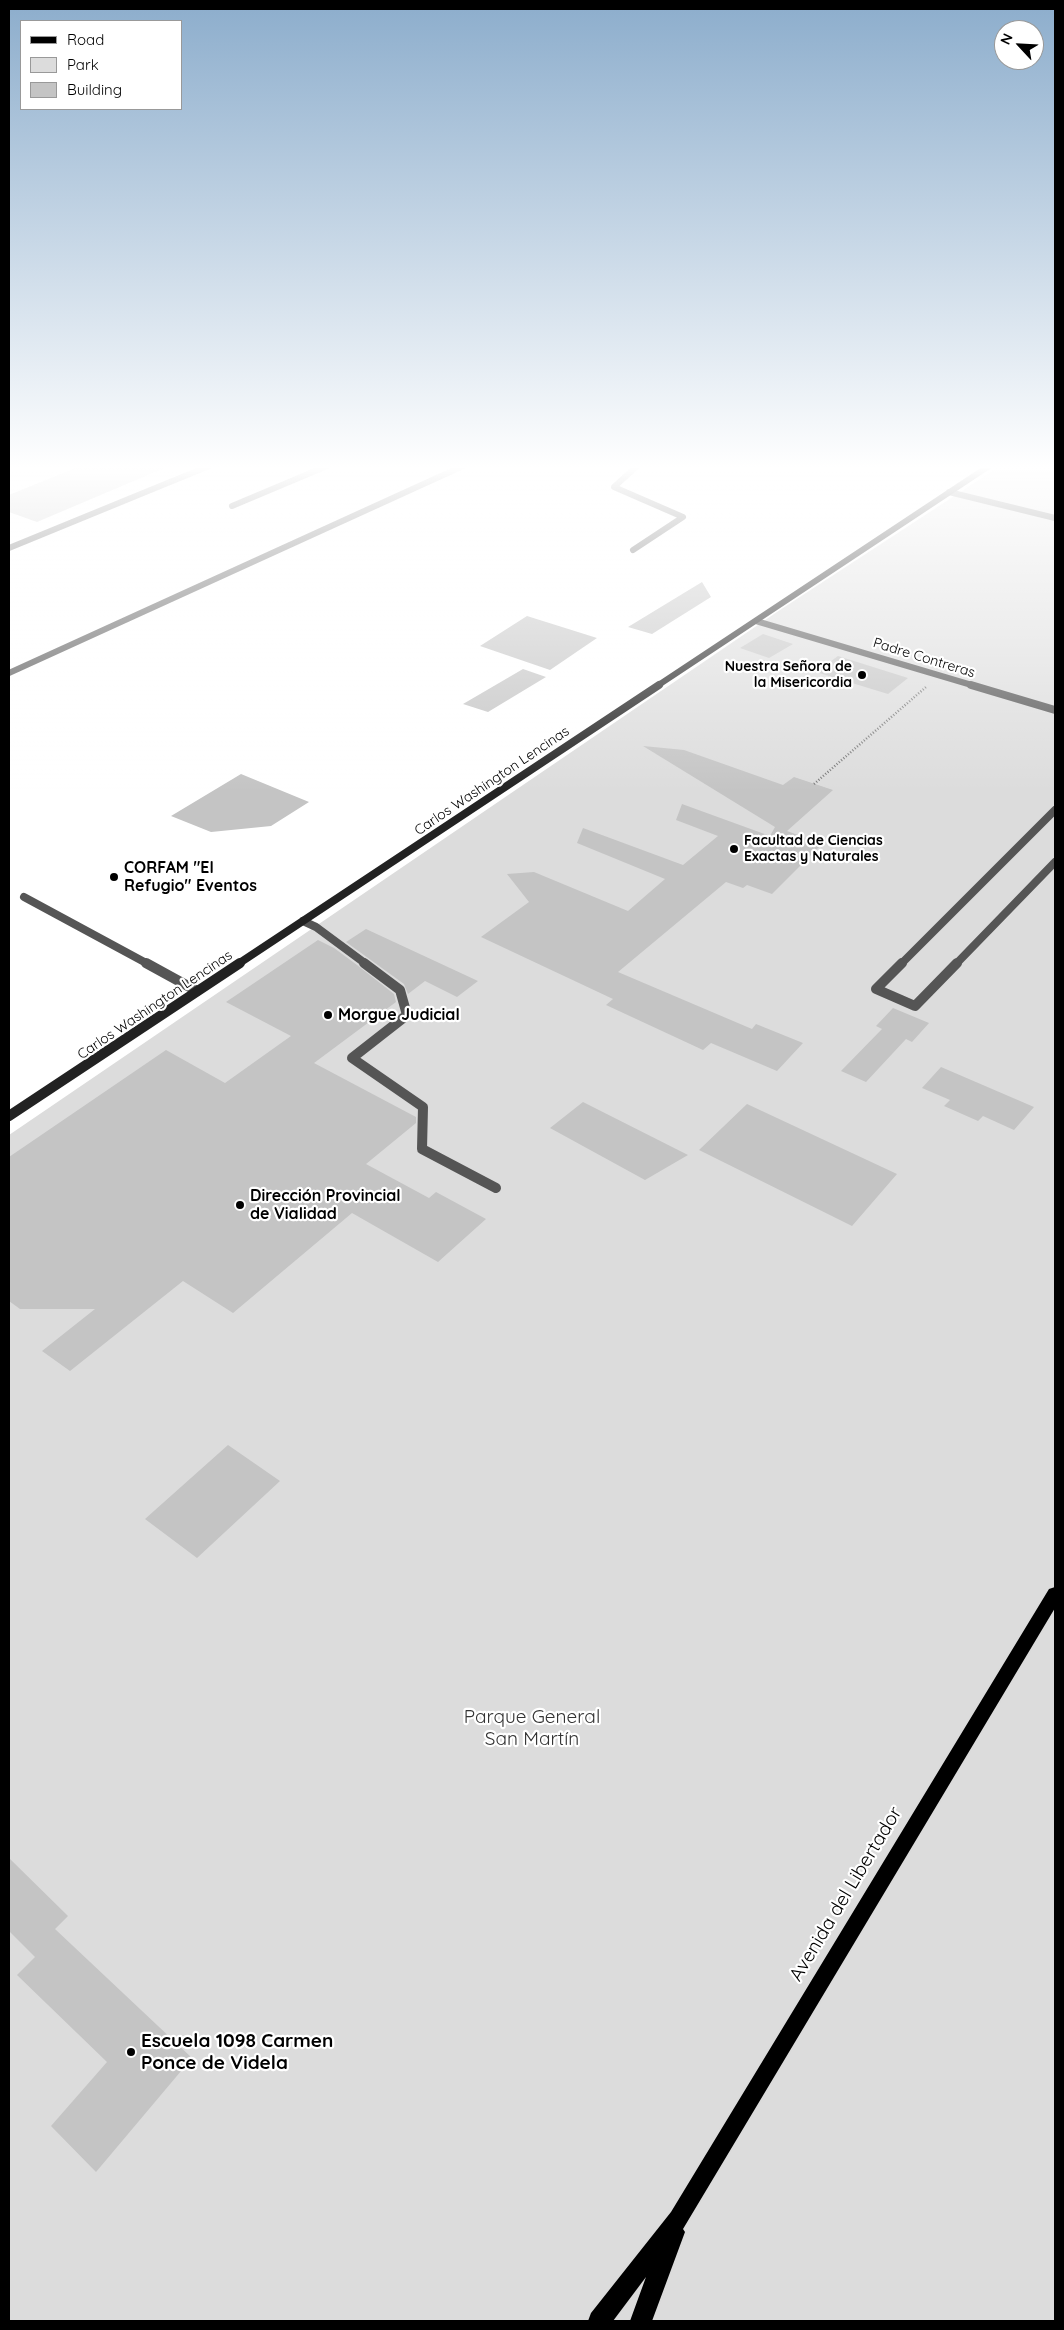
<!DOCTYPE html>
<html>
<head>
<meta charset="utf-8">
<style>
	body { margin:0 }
	#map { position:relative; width:1064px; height:2330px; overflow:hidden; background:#fff; font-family:Quicksand,sans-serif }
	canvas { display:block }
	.frame { position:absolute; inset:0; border:10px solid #000; pointer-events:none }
	.legend { position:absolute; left:20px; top:20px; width:162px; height:90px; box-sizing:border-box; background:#fff; border:1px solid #999; margin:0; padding:6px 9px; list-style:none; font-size:15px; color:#000 }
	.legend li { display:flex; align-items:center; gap:10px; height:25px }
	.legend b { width:25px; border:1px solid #999 }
	.north { position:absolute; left:994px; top:20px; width:50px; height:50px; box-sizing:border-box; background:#fff; border:1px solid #999; border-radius:50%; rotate:295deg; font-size:14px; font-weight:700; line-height:20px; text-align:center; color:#000 }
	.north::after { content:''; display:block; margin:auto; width:18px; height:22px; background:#000; clip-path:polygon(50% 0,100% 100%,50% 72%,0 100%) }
</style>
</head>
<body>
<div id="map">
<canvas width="1064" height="2330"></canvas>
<div class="frame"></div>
<ul class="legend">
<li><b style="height:6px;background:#000"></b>Road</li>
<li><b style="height:14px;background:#dcdcdc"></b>Park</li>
<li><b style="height:14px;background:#c4c4c4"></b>Building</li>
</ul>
<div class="north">N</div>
</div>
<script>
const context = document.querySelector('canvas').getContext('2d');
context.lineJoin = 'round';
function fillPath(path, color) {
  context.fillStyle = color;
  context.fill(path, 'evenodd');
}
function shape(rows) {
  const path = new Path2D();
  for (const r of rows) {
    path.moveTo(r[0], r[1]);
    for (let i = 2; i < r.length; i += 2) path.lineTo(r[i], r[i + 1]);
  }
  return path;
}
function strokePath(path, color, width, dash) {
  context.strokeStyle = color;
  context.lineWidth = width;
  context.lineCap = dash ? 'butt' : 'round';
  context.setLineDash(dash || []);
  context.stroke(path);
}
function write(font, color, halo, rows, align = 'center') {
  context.font = font + ' Quicksand,sans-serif';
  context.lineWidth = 4.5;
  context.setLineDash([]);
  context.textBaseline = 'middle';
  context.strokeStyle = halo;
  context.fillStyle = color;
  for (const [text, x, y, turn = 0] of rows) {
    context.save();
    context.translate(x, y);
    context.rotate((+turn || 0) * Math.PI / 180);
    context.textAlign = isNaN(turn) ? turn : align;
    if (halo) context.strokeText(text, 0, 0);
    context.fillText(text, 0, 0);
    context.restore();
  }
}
const green = shape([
	[1000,466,1055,466,1055,2321,9,2321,9,1135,777,612]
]);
const building = shape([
	[80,466,169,466,37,522,9,512,9,495],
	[702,582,711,597,652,634,628,627],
	[527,616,597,638,550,670,480,646],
	[763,634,793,644,769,658,740,648],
	[838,656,908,678,888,694,816,672],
	[523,669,546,677,488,712,463,704],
	[643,746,684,750,783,785,794,777,833,790,787,831,822,844,772,894,747,885,743,888,726,882,618,972,752,1029,756,1024,803,1043,777,1071,711,1043,703,1050,606,1005,613,999,481,937,529,902,507,874,534,872,628,911,665,879,577,843,583,828,683,865,718,836,676,820,682,804,770,836,775,827],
	[241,774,309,802,271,826,211,832,171,816],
	[366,929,478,981,457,997,425,981,408,994,404,984,346,942],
	[318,940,334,948,357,965,394,994,396,1002,314,1063,416,1117,416,1123,366,1164,429,1198,436,1192,486,1219,438,1262,352,1213,233,1313,183,1281,70,1371,42,1351,95,1309,20,1309,9,1301,9,1157,166,1050,225,1083,291,1036,226,1002],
	[893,1008,929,1023,912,1042,906,1039,866,1082,841,1071,882,1029,876,1026],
	[941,1067,1034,1107,1014,1130,983,1116,978,1121,944,1106,950,1100,922,1088],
	[583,1102,688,1155,645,1180,550,1128],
	[747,1104,897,1174,852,1226,699,1150],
	[228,1445,280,1481,197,1558,145,1519],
	[9,1858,68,1916,55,1929,192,2058,96,2172,51,2126,107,2062,17,1975,35,1957,9,1931]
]);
const path = shape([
	[814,784,926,687]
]);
const laneFar2 = shape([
	[949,492,1055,518]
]);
const laneFar1 = shape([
	[24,897,148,964],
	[303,921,316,927,366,964],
	[901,964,1055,810],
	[956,964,1055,862]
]);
const lane = shape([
	[146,963,197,991],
	[364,963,400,990,407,1015,352,1058,423,1107,422,1149,496,1188],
	[902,963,876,989,915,1006,957,963]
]);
const streetFar1 = shape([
	[232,506,327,466],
	[9,548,209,466],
	[633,550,683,517,614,487,637,466],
	[756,621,975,686],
	[9,673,463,466]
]);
const street = shape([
	[971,685,1055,710]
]);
const secondaryFar2 = shape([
	[657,686,989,466]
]);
const secondaryFar1 = shape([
	[238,964,659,685]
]);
const secondary = shape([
	[9,1116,240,963]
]);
const primary = shape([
	[1055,1587,1055,1608,683,2229,685,2232,652,2321,630,2321,646,2277,613,2321,588,2321,591,2313,671,2212,1049,1589,1055,1587]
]);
const markers = [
	[862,675,5,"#000"],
	[734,849,5,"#000"],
	[114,877,5,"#000"],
	[328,1015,5,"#000"],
	[240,1205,5,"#000"],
	[131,2052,5,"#000"]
];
const farStreetnames = [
	["Padre Contreras",924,658,17],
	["Carlos Washington Lencinas",492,781,-34],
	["Carlos Washington Lencinas",155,1005,-34]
];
const farPoinames = [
	["Nuestra Señora de",852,667],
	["la Misericordia",852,683],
	["Facultad de Ciencias",744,841,"left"],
	["Exactas y Naturales",744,857,"left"]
];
const poiNames = [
	["CORFAM \"El",124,868],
	["Refugio\" Eventos",124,886],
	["Morgue Judicial",338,1015],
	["Dirección Provincial",250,1196],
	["de Vialidad",250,1214]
];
const nearParknames = [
	["Parque General",532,1717],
	["San Martín",532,1739]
];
const nearStreetnames = [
	["Avenida del Libertador",846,1894,-59]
];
const nearPoinames = [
	["Escuela 1098 Carmen",141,2041],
	["Ponce de Videla",141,2063]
];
fillPath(green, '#dcdcdc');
fillPath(building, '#c4c4c4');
strokePath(primary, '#dbdbdb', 3);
strokePath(path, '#777', 2.5, [1, 2]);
strokePath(laneFar2, '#555', 6);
strokePath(laneFar1, '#555', 8);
strokePath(lane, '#555', 10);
strokePath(streetFar1, '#555', 6);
strokePath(street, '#555', 8);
strokePath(secondaryFar2, '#222', 6);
strokePath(secondaryFar1, '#222', 8);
strokePath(secondary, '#222', 10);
fillPath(primary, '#000');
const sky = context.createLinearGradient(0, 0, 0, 792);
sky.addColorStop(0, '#8cadcc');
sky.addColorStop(0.59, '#fff');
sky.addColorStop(1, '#ffffff00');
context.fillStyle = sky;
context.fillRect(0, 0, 1064, 792);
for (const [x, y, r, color] of markers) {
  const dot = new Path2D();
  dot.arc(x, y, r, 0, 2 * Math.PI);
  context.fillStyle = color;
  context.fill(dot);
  strokePath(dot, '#fff', 2);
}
write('14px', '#000', '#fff', farStreetnames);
write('bold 14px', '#000', '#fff', farPoinames, 'right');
write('bold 16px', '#000', '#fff', poiNames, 'left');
write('19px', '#333', '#fff', nearParknames);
write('19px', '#000', '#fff', nearStreetnames);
write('bold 19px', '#000', '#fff', nearPoinames, 'left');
</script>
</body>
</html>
